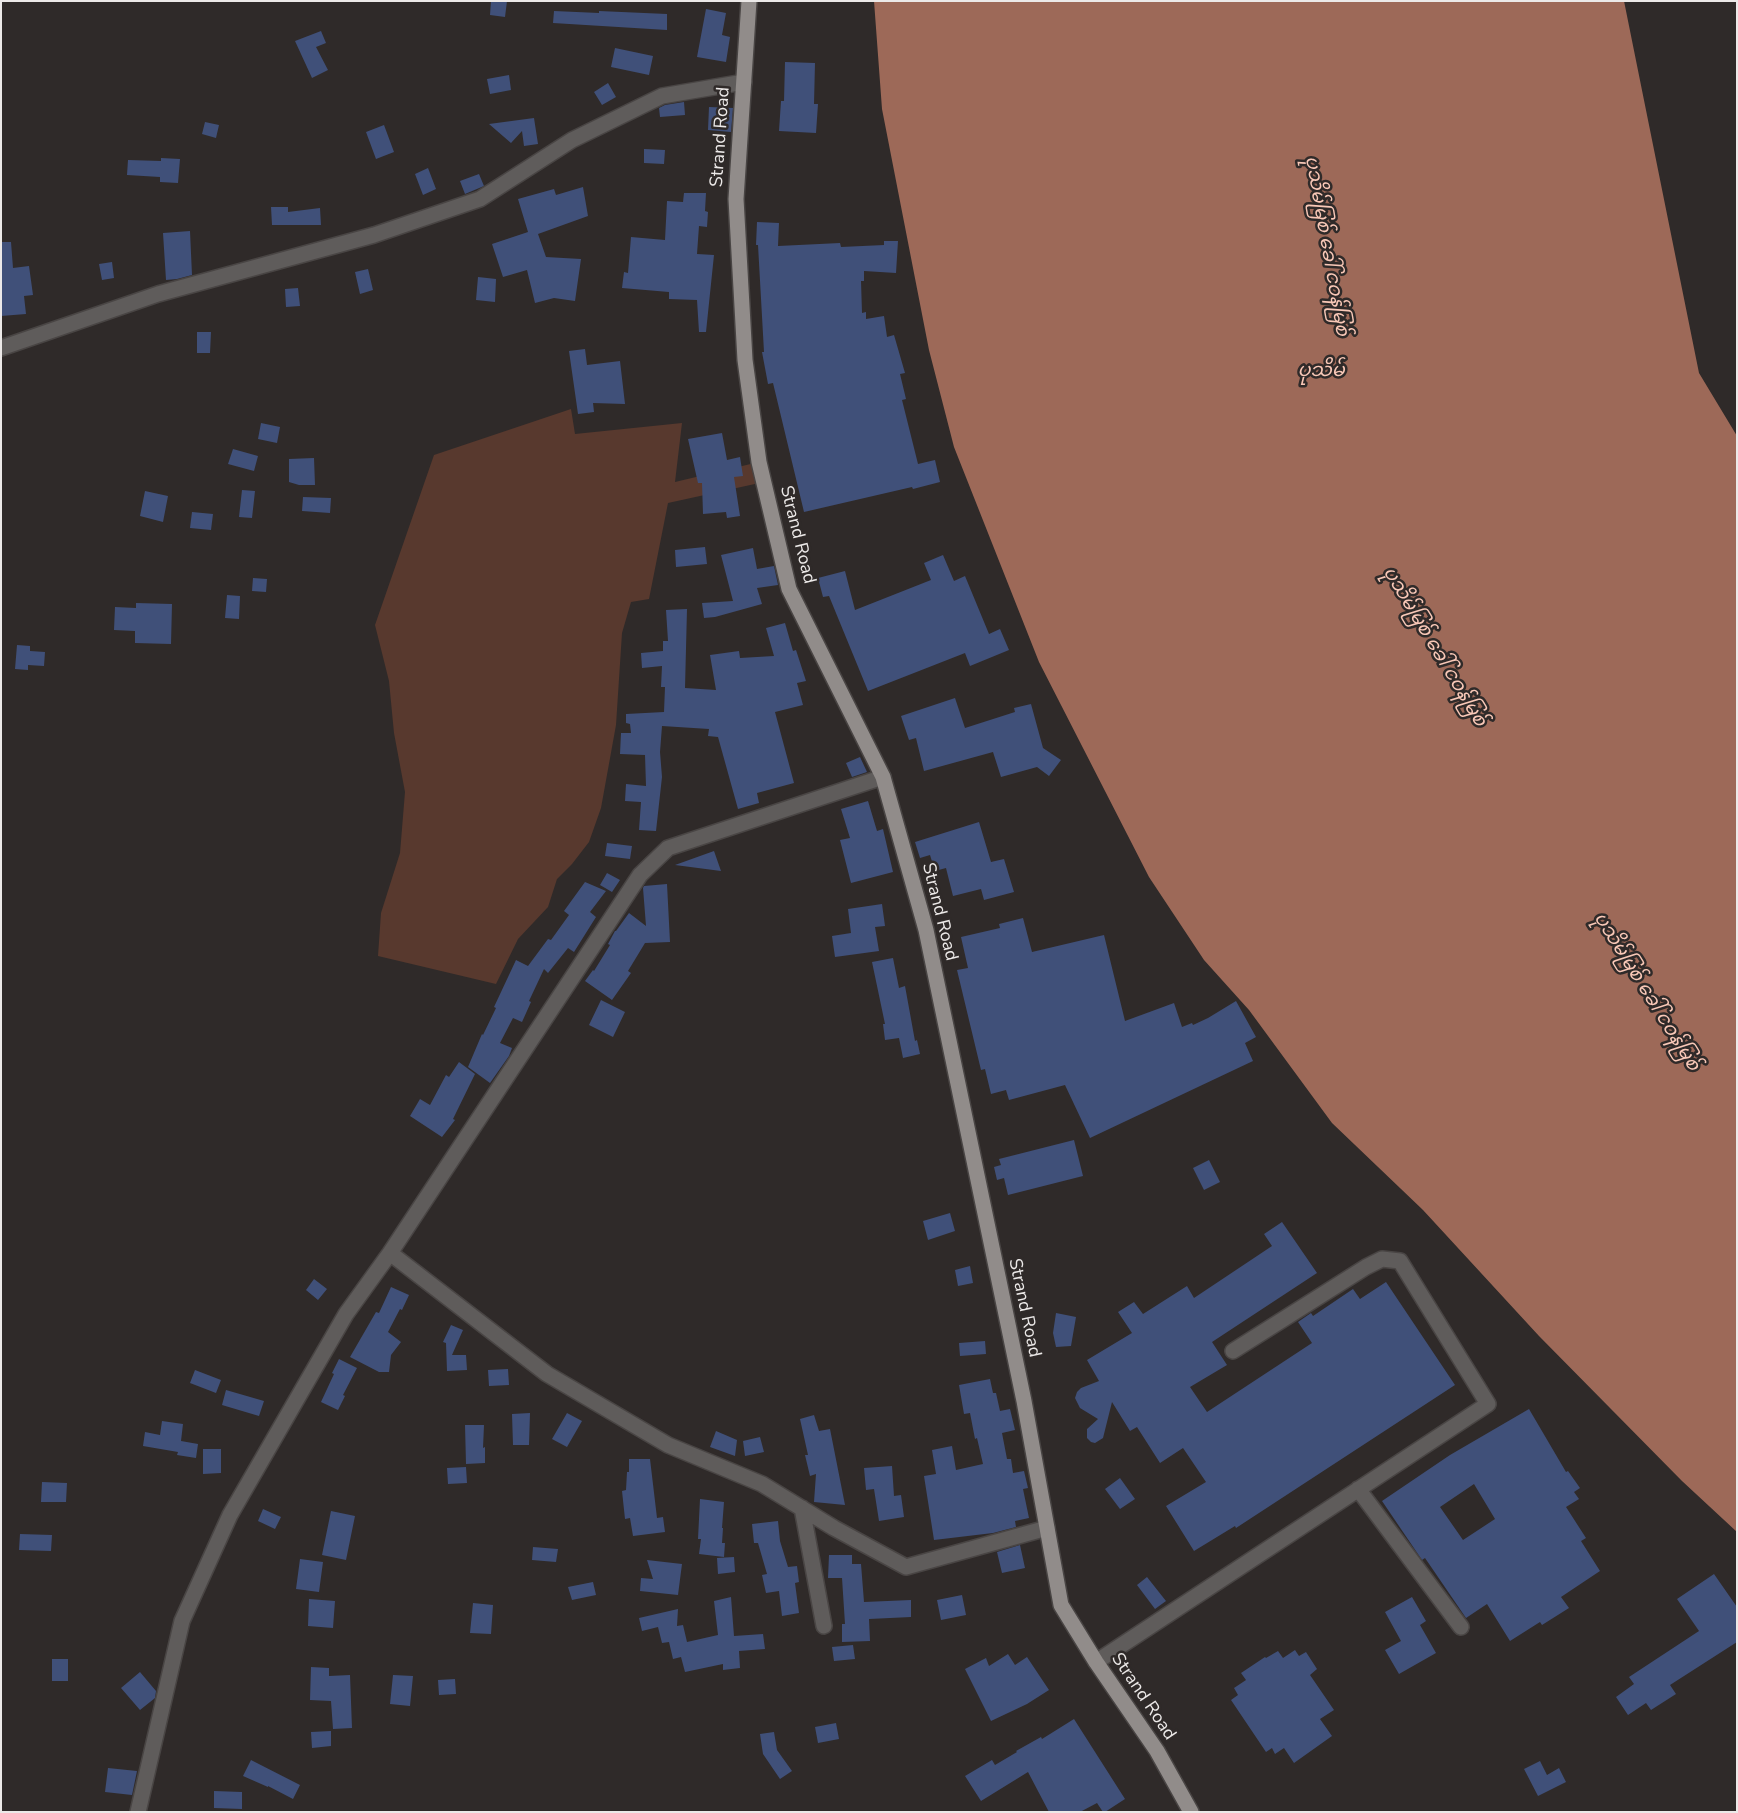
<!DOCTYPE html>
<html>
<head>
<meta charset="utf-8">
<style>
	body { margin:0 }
	#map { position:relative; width:1738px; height:1813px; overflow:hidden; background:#2f2a29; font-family:"Nunito Sans",sans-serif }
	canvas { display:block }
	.frame { position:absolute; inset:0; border:2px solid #ece9e8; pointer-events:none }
</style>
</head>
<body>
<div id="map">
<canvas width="1738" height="1813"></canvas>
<div class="frame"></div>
</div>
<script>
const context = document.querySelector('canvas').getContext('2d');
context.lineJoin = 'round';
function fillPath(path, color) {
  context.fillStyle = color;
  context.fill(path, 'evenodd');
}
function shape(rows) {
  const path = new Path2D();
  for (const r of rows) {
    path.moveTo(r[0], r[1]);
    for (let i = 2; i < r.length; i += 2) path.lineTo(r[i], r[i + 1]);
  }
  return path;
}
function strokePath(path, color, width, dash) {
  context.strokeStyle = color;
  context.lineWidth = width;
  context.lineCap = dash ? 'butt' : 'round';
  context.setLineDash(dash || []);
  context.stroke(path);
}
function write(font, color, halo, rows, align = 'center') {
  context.font = font + ' "Nunito Sans","Noto Sans Myanmar",sans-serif';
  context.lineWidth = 5;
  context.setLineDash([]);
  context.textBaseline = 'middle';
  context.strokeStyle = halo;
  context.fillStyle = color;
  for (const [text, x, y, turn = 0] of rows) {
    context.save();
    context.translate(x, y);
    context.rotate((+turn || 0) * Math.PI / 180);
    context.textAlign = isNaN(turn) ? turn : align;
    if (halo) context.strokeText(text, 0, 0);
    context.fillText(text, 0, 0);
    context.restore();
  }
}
const green = shape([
	[571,409,575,434,682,423,675,482,759,462,764,482,668,503,649,599,631,602,622,633,616,725,601,808,589,842,572,864,557,879,548,907,518,939,496,984,378,956,381,913,400,853,405,792,394,733,389,681,375,625,434,455]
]);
const water = shape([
	[874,1,1624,1,1699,373,1737,436,1737,1532,1682,1481,1539,1336,1423,1210,1332,1123,1249,1010,1204,960,1149,877,1039,662,954,447,929,350,882,109]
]);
const building = shape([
	[491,1,507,1,505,17,490,15],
	[706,9,726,13,722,35,730,37,726,62,697,57],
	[554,11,599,13,599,11,667,14,667,30,553,23],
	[321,31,326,43,316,47,328,70,312,78,295,41],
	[615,48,653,56,649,75,611,67],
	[785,62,815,63,814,104,818,104,816,133,779,131,781,101,784,101],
	[509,75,511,90,490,94,487,79],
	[608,83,616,97,602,105,594,92],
	[684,102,685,115,660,117,659,108,665,105],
	[709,107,733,108,731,132,708,130],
	[534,118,538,144,524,146,522,131,511,143,489,124],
	[205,122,219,125,216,138,202,134],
	[384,125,394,152,376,159,366,132],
	[644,149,665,150,664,164,644,163],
	[161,158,180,159,178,183,160,182,160,177,127,175,128,160,161,161],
	[428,168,436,189,423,195,415,174],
	[479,174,484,186,465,194,460,181],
	[583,187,588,216,538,234,546,257,581,259,575,301,554,298,535,303,527,270,503,277,492,244,528,232,518,199,554,189,556,195],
	[684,193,706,193,705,211,708,212,707,227,699,226,697,254,714,255,706,332,699,332,697,300,669,299,669,292,622,288,624,272,628,273,631,237,665,240,667,201,683,202],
	[271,207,288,207,288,212,320,208,321,225,272,225],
	[757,222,779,223,778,246,840,243,841,247,884,245,884,241,898,241,896,273,864,271,864,281,861,281,862,313,866,312,866,319,884,316,887,337,894,335,905,373,900,374,906,399,902,400,918,464,935,460,940,482,913,489,912,487,804,512,773,383,768,384,762,352,764,352,758,245,756,245],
	[190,231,192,275,177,279,166,280,163,233],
	[1,242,11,242,13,268,29,266,33,295,24,296,26,314,1,316],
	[112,262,114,278,102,280,99,264],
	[368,269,373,290,360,294,355,272],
	[478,277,496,279,495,302,476,300],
	[298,288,300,306,286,307,285,289],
	[197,332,211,332,210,353,197,353],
	[585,349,587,365,620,361,625,404,593,403,594,412,578,414,569,351],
	[261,423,280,427,277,443,258,439],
	[722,433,727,460,740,457,743,476,734,477,740,516,727,518,726,512,703,514,702,483,698,483,688,439],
	[233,449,258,456,254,471,228,464],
	[314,458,315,485,299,485,289,482,289,459],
	[242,490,255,491,252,518,239,517],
	[145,491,168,496,163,522,140,516],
	[303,497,331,498,330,513,302,511],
	[192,512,213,514,211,530,190,528],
	[705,547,707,564,676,567,675,550],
	[753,548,757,569,774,566,778,585,757,588,762,604,715,617,704,618,702,603,733,601,721,555],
	[943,555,954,581,965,576,989,634,1000,629,1009,650,970,666,965,653,868,691,829,596,823,597,818,578,845,571,855,610,931,580,924,563],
	[253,578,267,579,266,592,252,591],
	[227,595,240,596,239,619,225,618],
	[136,603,172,604,171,644,135,643,135,631,114,630,115,607,136,608],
	[687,609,685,688,716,690,710,655,739,651,740,658,774,656,766,628,785,623,793,651,796,650,806,681,797,683,803,705,775,712,794,783,757,793,759,803,738,809,718,737,708,736,709,729,662,726,660,752,662,777,656,831,639,830,641,802,625,801,626,784,646,786,645,755,620,754,621,733,631,733,630,724,626,723,626,714,664,712,665,687,661,687,662,666,642,668,641,653,663,651,663,641,668,641,666,610],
	[17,645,30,646,30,651,45,652,44,666,28,665,28,670,15,669],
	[955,698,965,728,1015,712,1014,708,1031,704,1043,748,1061,760,1049,776,1037,767,1001,777,993,752,924,771,916,738,909,740,901,716],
	[860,757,867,772,852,777,846,763],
	[868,801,877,831,883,829,893,872,851,883,840,840,850,838,841,809],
	[979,822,991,862,1004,859,1014,892,984,900,981,889,953,896,946,868,935,871,930,855,920,858,915,842],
	[607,843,632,846,630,859,605,856],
	[714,851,721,871,675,865],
	[607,873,620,880,612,892,600,885],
	[585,882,606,891,590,912,596,917,574,952,568,948,548,973,544,969,529,1001,531,1002,522,1022,513,1018,500,1043,512,1048,509,1056,490,1083,468,1067,482,1034,483,1035,496,1008,494,1007,516,960,528,966,548,939,551,940,569,915,564,911],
	[667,884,670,942,645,943,628,971,631,973,612,1000,585,981,593,970,594,971,610,945,608,944,615,931,616,931,629,913,646,926,643,888,644,886],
	[882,904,885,926,875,927,879,951,835,957,832,936,851,933,848,909],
	[1023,918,1032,952,1104,935,1125,1021,1174,1003,1182,1027,1192,1023,1193,1025,1208,1018,1236,1001,1256,1037,1245,1043,1253,1061,1090,1138,1065,1085,1009,1100,1006,1090,991,1094,985,1069,981,1070,957,970,968,968,961,937,1000,928,999,924],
	[893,958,899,988,905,986,915,1041,917,1040,920,1054,903,1058,899,1038,885,1040,883,1024,885,1024,872,962],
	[601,1000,625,1012,613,1037,589,1025],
	[459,1062,475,1074,453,1119,455,1120,442,1137,410,1116,420,1099,430,1105,446,1075,449,1077],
	[1074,1140,1083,1176,1008,1195,1004,1178,997,1180,994,1167,1001,1165,999,1159],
	[1209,1160,1220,1182,1204,1190,1193,1168],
	[950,1213,955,1231,928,1240,923,1221],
	[1282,1222,1317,1273,1212,1342,1227,1365,1190,1387,1207,1412,1312,1343,1298,1322,1311,1313,1313,1316,1353,1289,1360,1299,1386,1282,1455,1385,1236,1528,1235,1526,1194,1551,1166,1506,1206,1482,1183,1448,1160,1463,1137,1427,1130,1431,1112,1402,1103,1438,1095,1443,1091,1442,1087,1438,1087,1429,1098,1419,1080,1408,1075,1398,1077,1392,1081,1388,1099,1381,1087,1360,1132,1333,1118,1312,1134,1302,1143,1314,1187,1286,1194,1298,1272,1246,1264,1234],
	[970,1266,973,1283,958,1286,955,1270],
	[314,1279,327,1289,318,1300,306,1290],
	[391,1287,409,1295,402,1310,400,1309,388,1332,401,1342,391,1355,389,1372,379,1372,350,1357,376,1312,379,1313],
	[1056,1313,1076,1317,1071,1346,1056,1347,1053,1333],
	[451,1325,463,1330,452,1355,466,1355,467,1370,447,1371,446,1343,443,1342],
	[985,1341,986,1354,960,1356,959,1343],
	[339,1359,357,1368,343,1395,345,1396,338,1410,321,1402,334,1374,332,1373],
	[508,1369,509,1385,489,1386,488,1370],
	[195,1370,221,1380,216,1393,190,1383],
	[990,1379,993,1393,996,1393,1000,1411,1010,1409,1015,1430,1002,1433,1007,1459,1011,1459,1013,1473,1024,1471,1028,1488,1023,1489,1029,1518,1015,1521,1016,1527,993,1533,934,1540,924,1476,936,1474,932,1450,952,1446,956,1470,983,1464,977,1438,975,1439,970,1413,964,1414,959,1385],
	[226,1390,264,1401,259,1416,222,1405],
	[1529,1409,1566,1472,1568,1471,1580,1488,1574,1492,1579,1499,1566,1507,1586,1538,1581,1541,1600,1571,1561,1597,1569,1608,1542,1625,1540,1622,1510,1641,1487,1604,1466,1618,1425,1558,1422,1560,1382,1501,1450,1455],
	[1474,1484,1495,1519,1463,1540,1440,1507],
	[530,1413,529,1445,513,1445,512,1414],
	[567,1413,582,1421,567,1447,552,1439],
	[814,1415,819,1431,830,1429,845,1505,814,1502,816,1474,810,1476,805,1455,808,1455,800,1419],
	[162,1421,183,1424,181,1441,198,1444,196,1458,177,1455,178,1452,143,1446,145,1432,160,1435],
	[465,1425,484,1425,483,1448,485,1447,485,1463,466,1464],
	[716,1431,737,1440,735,1456,710,1447],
	[760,1437,764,1452,745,1456,743,1441],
	[203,1449,221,1449,221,1473,203,1474],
	[629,1459,650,1459,657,1518,663,1517,665,1532,633,1536,630,1518,625,1519,622,1491,626,1490,627,1472,629,1472],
	[892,1466,894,1496,901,1495,904,1517,879,1521,874,1489,866,1490,864,1468],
	[466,1467,467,1483,448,1484,447,1468],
	[1120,1478,1135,1499,1120,1509,1105,1489],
	[42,1482,67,1483,66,1502,41,1502],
	[700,1499,724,1502,722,1528,723,1528,722,1543,725,1543,724,1557,699,1554,701,1539,698,1539],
	[263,1509,281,1517,275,1529,258,1521],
	[331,1511,355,1516,346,1560,322,1555],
	[778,1521,780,1541,788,1567,797,1566,799,1582,795,1583,799,1613,782,1616,779,1591,766,1593,762,1575,767,1574,758,1543,754,1543,752,1524],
	[20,1534,52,1535,51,1551,19,1550],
	[1020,1545,1025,1568,1002,1573,997,1552],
	[533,1547,558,1549,556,1562,532,1560],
	[829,1555,852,1555,852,1564,861,1564,864,1602,911,1600,911,1617,869,1619,870,1641,842,1642,842,1624,845,1624,842,1578,828,1578],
	[734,1557,735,1572,718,1574,717,1558],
	[300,1559,323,1562,319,1592,296,1589],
	[647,1560,682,1564,678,1595,640,1591,641,1578,653,1579],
	[1714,1574,1737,1607,1737,1642,1670,1685,1676,1694,1651,1710,1646,1703,1628,1715,1616,1697,1634,1684,1629,1677,1699,1631,1677,1599],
	[1147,1577,1166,1601,1155,1609,1137,1585],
	[593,1582,596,1595,572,1600,568,1587],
	[962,1595,966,1615,941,1620,937,1600],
	[731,1597,734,1636,763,1634,765,1649,739,1651,740,1668,723,1670,723,1664,685,1672,681,1657,673,1659,669,1642,662,1643,658,1627,642,1631,639,1618,678,1609,677,1626,683,1625,687,1642,718,1635,714,1601],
	[1412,1597,1426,1621,1420,1625,1436,1653,1399,1674,1385,1650,1401,1641,1385,1612],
	[309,1599,335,1601,333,1628,308,1626],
	[473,1603,493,1605,491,1634,470,1633],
	[853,1645,855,1659,834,1661,832,1647],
	[1295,1650,1299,1656,1306,1652,1317,1669,1310,1675,1334,1710,1320,1719,1332,1736,1294,1763,1284,1748,1275,1754,1272,1748,1266,1752,1231,1700,1238,1695,1234,1688,1246,1680,1241,1673,1265,1657,1266,1658,1278,1651,1283,1658],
	[1008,1654,1015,1665,1027,1657,1049,1690,1027,1704,991,1721,965,1669,986,1658,989,1666],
	[52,1659,68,1659,68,1681,52,1681],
	[311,1667,329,1668,329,1676,350,1675,352,1728,333,1729,331,1701,310,1700],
	[140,1672,156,1691,155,1698,140,1710,121,1688],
	[393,1675,413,1676,410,1706,390,1704],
	[455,1679,456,1694,439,1695,438,1680],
	[1074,1719,1125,1799,1105,1812,1103,1812,1097,1803,1080,1812,1049,1812,1028,1772,981,1801,965,1776,992,1760,995,1765,1017,1752,1016,1751,1041,1737,1042,1739],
	[836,1723,839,1739,818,1743,815,1727],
	[331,1731,331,1746,312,1748,311,1732],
	[774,1732,777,1750,792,1771,780,1779,763,1754,760,1734],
	[251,1760,300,1785,293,1799,268,1786,268,1787,243,1776],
	[1540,1761,1547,1775,1559,1768,1566,1782,1538,1796,1524,1769],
	[108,1768,137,1771,132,1795,105,1792],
	[214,1791,242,1792,242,1809,214,1808]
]);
const minor = shape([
	[1,348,158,294,374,235,480,199,572,140,662,96,744,82],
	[390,1253,547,1374,668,1445,762,1484,834,1528,906,1567,1047,1528],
	[1358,1489,1461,1627],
	[802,1508,824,1626],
	[1096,1662,1488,1404,1400,1261,1382,1259,1366,1267,1233,1351],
	[138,1812,182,1621,230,1515,346,1314,390,1253,640,875,668,848,883,777]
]);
const major = shape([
	[749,1,736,199,745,360,759,462,789,589,883,777,926,930,1024,1401,1061,1605,1096,1662,1157,1751,1191,1812]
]);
const streetNames = [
	["Strand Road",721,137,-86],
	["Strand Road",797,535,76],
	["Strand Road",939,912,76],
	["Strand Road",1024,1308,78],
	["Strand Road",1143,1697,56]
];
const waterNames = [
	["ပုသိမ်မြစ် ခေါ် ငဝန်မြစ်",1326,246,80],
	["ပုသိမ်",1321,371],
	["ပုသိမ်မြစ် ခေါ် ငဝန်မြစ်",1434,647,59],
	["ပုသိမ်မြစ် ခေါ် ငဝန်မြစ်",1646,992,58]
];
fillPath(green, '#58392e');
fillPath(water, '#9d6958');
fillPath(building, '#405079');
strokePath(minor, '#494544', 18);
strokePath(major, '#494544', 18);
strokePath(minor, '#5f5c5b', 15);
strokePath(major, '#918c8a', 15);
write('18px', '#ece9e8', '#2f2a29', streetNames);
write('italic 19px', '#f9c8b7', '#2f2a29', waterNames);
</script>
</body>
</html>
